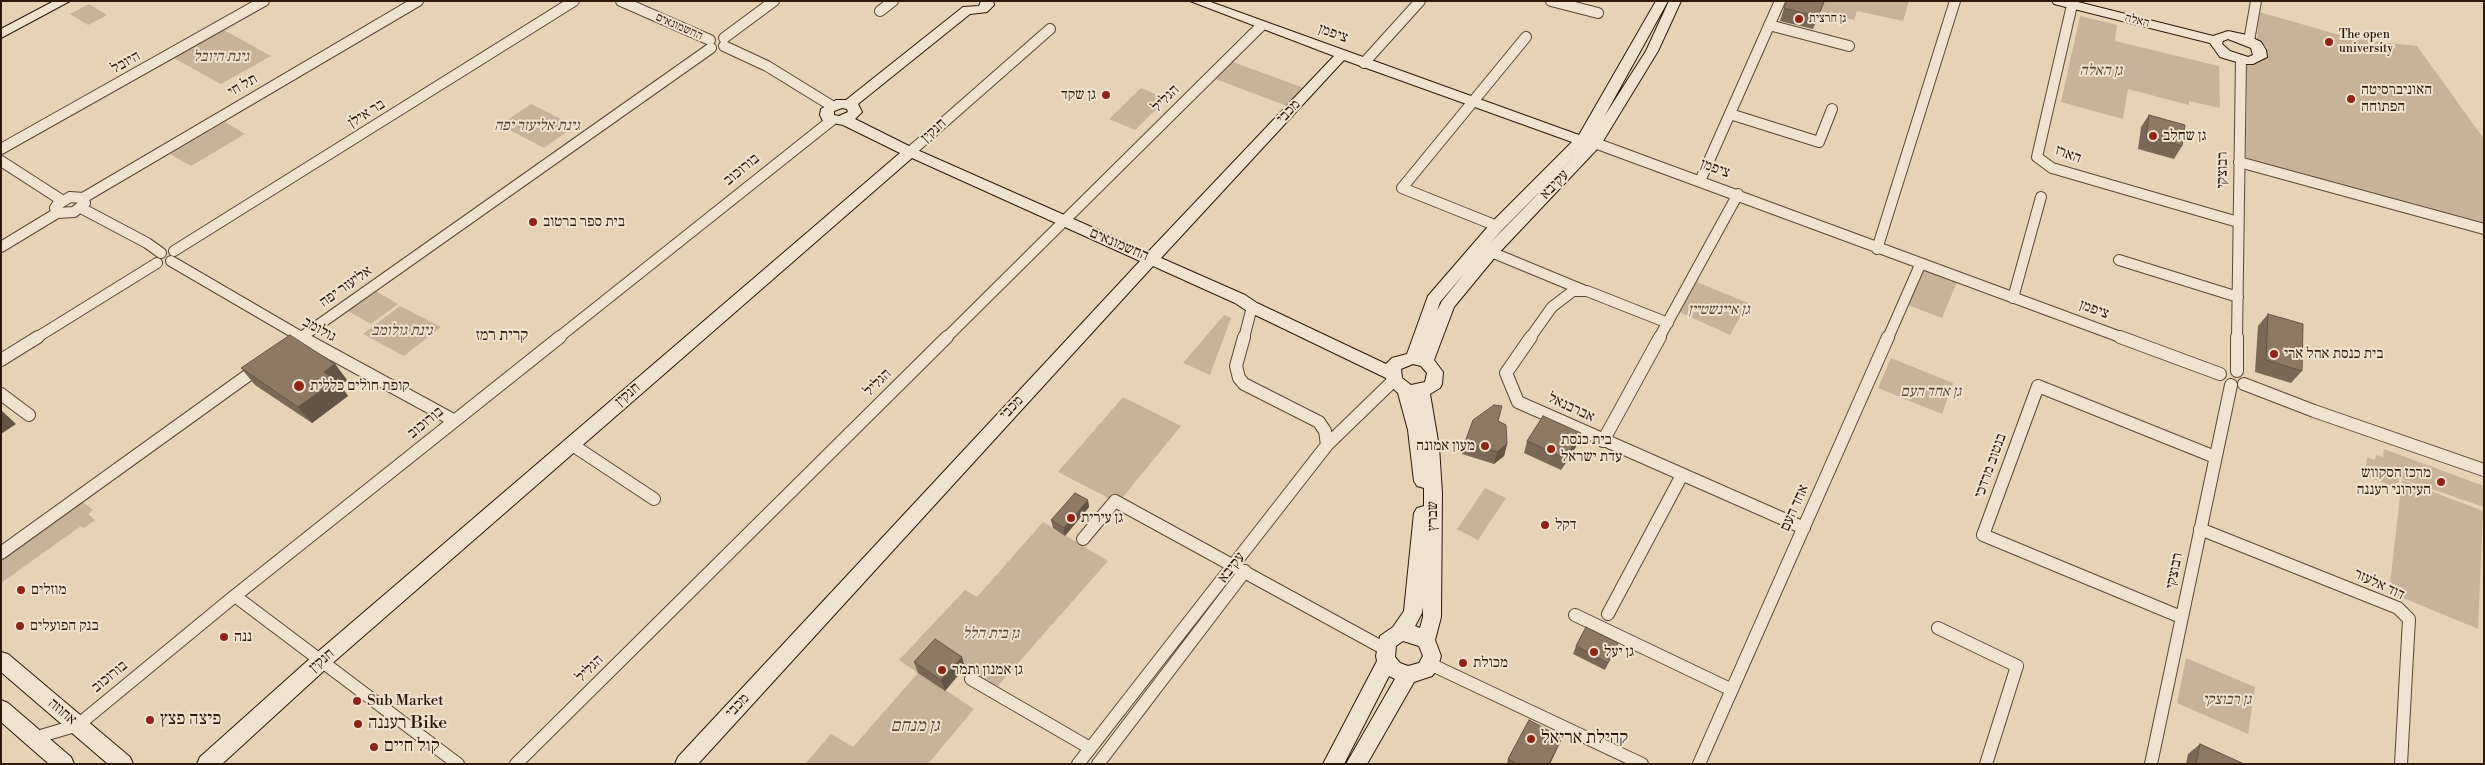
<!DOCTYPE html>
<html>
<head>
<meta charset="utf-8">
<style>
	body { margin:0 }
	#map { position:relative; width:2485px; height:765px; overflow:hidden; background:#e6d3b6; font-family:"Libre Bodoni",serif }
	canvas { display:block }
	.frame { position:absolute; inset:0; border:2px solid #2d180b; pointer-events:none }
</style>
</head>
<body>
<div id="map">
<canvas width="2485" height="765"></canvas>
<div class="frame"></div>
</div>
<script>
const context = document.querySelector('canvas').getContext('2d');
context.lineJoin = 'round';
function fillPath(path, color) {
  context.fillStyle = color;
  context.fill(path, 'evenodd');
}
function shape(rows) {
  const path = new Path2D();
  for (const r of rows) {
    path.moveTo(r[0], r[1]);
    for (let i = 2; i < r.length; i += 2) path.lineTo(r[i], r[i + 1]);
  }
  return path;
}
function strokePath(path, color, width, dash) {
  context.strokeStyle = color;
  context.lineWidth = width;
  context.lineCap = dash ? 'butt' : 'round';
  context.setLineDash(dash || []);
  context.stroke(path);
}
function write(font, color, halo, rows, align = 'center') {
  context.font = font + ' "Libre Bodoni","Frank Ruhl Libre",serif';
  context.lineWidth = 4;
  context.setLineDash([]);
  context.textBaseline = 'middle';
  context.strokeStyle = halo;
  context.fillStyle = color;
  for (const [text, x, y, turn = 0] of rows) {
    context.save();
    context.translate(x, y);
    context.rotate((+turn || 0) * Math.PI / 180);
    context.textAlign = isNaN(turn) ? turn : align;
    if (halo) context.strokeText(text, 0, 0);
    context.fillText(text, 0, 0);
    context.restore();
  }
}
const green = shape([
	[1790,1,1909,1,1903,21,1857,11,1854,20,1789,3],
	[89,4,107,15,88,25,70,14],
	[2259,12,2354,39,2417,46,2484,139,2484,224,2246,158,2247,65,2258,63,2265,57,2268,48,2257,39],
	[2080,16,2117,25,2115,41,2219,66,2220,108,2189,101,2189,105,2128,89,2123,119,2061,102],
	[222,29,271,56,221,84,172,57],
	[1230,61,1304,88,1287,106,1213,78],
	[1141,88,1167,99,1135,130,1109,119],
	[531,104,575,126,544,148,500,125],
	[225,122,245,134,191,166,170,154],
	[1924,269,1957,282,1942,318,1908,305],
	[1692,280,1748,303,1730,335,1675,310],
	[374,290,398,304,371,324,346,310],
	[400,306,441,327,404,356,363,334],
	[1224,315,1231,318,1210,375,1183,363],
	[1891,358,1953,383,1942,414,1878,388],
	[1123,397,1181,426,1118,503,1058,472],
	[2384,449,2484,486,2484,507,2399,478,2398,488,2365,476,2367,457,2375,460,2376,455,2383,457],
	[2402,480,2483,511,2478,629,2389,592],
	[1485,488,1506,498,1478,540,1457,529],
	[77,498,93,510,88,514,95,520,84,528,81,526,1,583,1,553],
	[1043,522,1108,561,997,687,939,650,918,672,974,709,928,764,805,764,831,734,853,747,918,673,899,660,965,590,977,597],
	[2186,658,2255,687,2248,734,2177,703]
]);
const streetFar1 = shape([
	[621,1,710,40],
	[1551,1,1598,13],
	[2072,5,2037,157,2052,168,2238,222],
	[880,11,893,1],
	[1769,25,1849,46],
	[724,38,774,1],
	[2249,41,2256,1],
	[724,46,767,66,832,106],
	[1364,63,1420,1],
	[1730,114,1819,142,1832,109],
	[1595,143,2123,338],
	[1,149,264,1],
	[910,152,1050,29],
	[1,161,63,201],
	[2239,162,2484,229],
	[1700,181,1780,1],
	[70,197,83,198,85,203,74,212,57,213,55,208,57,205,70,197],
	[83,198,418,1],
	[81,208,147,243,161,253],
	[1497,226,1402,188,1526,37],
	[1,247,57,213],
	[1877,249,1955,1],
	[174,251,574,1],
	[1491,252,1583,290],
	[2119,260,2238,297],
	[171,261,303,338],
	[2013,298,2041,197],
	[36,338,157,263],
	[300,338,711,48],
	[558,338,832,120],
	[946,338,1261,26],
	[1244,338,1252,307],
	[1530,338,1552,307,1573,291,1587,291,1668,323],
	[1659,338,1738,194],
	[1888,338,1920,265],
	[2237,338,2241,60]
]);
const street = shape([
	[301,337,455,421],
	[1244,337,1236,366,1239,378,1244,384,1319,422,1325,431,1327,445],
	[1531,337,1506,373,1518,402,1804,528],
	[2120,337,2220,374],
	[286,348,301,337],
	[1,360,38,337],
	[2237,371,2237,337],
	[2244,384,2314,411,2484,470],
	[1,394,29,415],
	[1603,441,1660,337],
	[571,444,654,499],
	[2200,529,2398,608,2409,619,2401,764],
	[1083,539,1115,501,1385,649],
	[1,553,258,368],
	[235,596,458,764],
	[1608,614,1682,475],
	[1575,615,1732,690],
	[2181,617,1983,535,2038,386,2215,457],
	[1938,628,2017,666,1986,764],
	[1430,664,1642,764],
	[971,679,1090,748],
	[34,738,78,725,231,599,560,337],
	[516,764,947,337],
	[1078,764,1327,445,1394,380],
	[1098,764,1245,571],
	[1699,764,1888,337],
	[2151,764,2231,385]
]);
const secondary = shape([
	[54,1,70,1,1,38,1,29,54,1],
	[981,1,993,1,994,5,987,12,970,14,858,104,862,112,855,119,915,149,1148,252,1334,56,1190,1,1208,1,1579,135,1656,1,1668,1,1604,117,1646,51,1669,1,1681,1,1658,51,1600,146,1496,256,1454,307,1434,360,1443,372,1442,384,1440,388,1430,394,1439,447,1442,493,1441,617,1435,640,1441,656,1437,670,1432,676,1414,682,1367,764,1346,764,1395,679,1389,676,1344,764,1323,764,1377,661,1376,656,1380,636,1393,627,1404,611,1414,513,1417,508,1424,506,1424,488,1417,486,1414,481,1408,430,1398,393,1388,384,1386,378,1247,311,1235,303,1153,266,698,764,675,764,678,757,1140,261,912,158,328,667,222,764,197,764,200,757,314,655,900,153,843,125,823,121,820,115,821,109,836,100,846,100,963,7,979,6,981,1],
	[1344,60,1572,142,1492,222,1428,296,1407,354,1392,358,1386,364,1257,303,1245,295,1161,258,1344,60],
	[842,108,847,109,848,112,839,116,834,115,834,111,842,108],
	[1578,153,1490,243,1502,230,1578,153],
	[1464,274,1442,301,1437,311,1440,302,1464,274],
	[1413,364,1421,366,1427,373,1425,382,1411,385,1402,378,1401,369,1413,364],
	[1423,607,1423,617,1420,628,1415,626,1422,613,1423,607],
	[1403,641,1419,646,1423,656,1419,663,1408,666,1400,663,1395,657,1396,646,1403,641],
	[2052,1,2074,1,2213,36,2228,31,2247,35,2261,42,2266,50,2267,57,2253,64,2243,64,2220,57,2210,43,2054,4,2052,1],
	[2228,39,2251,48,2253,55,2248,57,2230,51,2222,44,2223,41,2228,39],
	[1,652,8,654,130,757,133,764,108,764,1,672,1,652],
	[1,700,8,703,71,757,74,764,49,764,1,722,1,700]
]);
const wall = shape([
	[1784,8,1819,15,1813,29,1780,21],
	[2149,115,2182,146,2174,159,2138,149,2141,127],
	[2268,314,2302,371,2291,383,2255,372,2258,326],
	[335,364,347,380,341,386,348,396,312,423,255,385,241,368],
	[1499,421,1507,444,1504,456,1494,464,1462,454,1465,442],
	[1581,433,1577,445,1561,470,1524,453,1527,441],
	[1088,500,1089,507,1065,536,1053,528,1051,520],
	[1618,643,1605,670,1573,654,1576,646],
	[914,662,965,667,945,691,918,673],
	[1562,738,1550,764,1507,764,1508,759],
	[2200,744,2244,764,2186,764,2188,754]
]);
const shadedWall = shape([
	[335,364,347,380,341,386,348,396,312,423,298,407,324,372],
	[1,410,16,424,1,434],
	[1581,433,1577,445,1561,470,1565,458],
	[1507,444,1504,456,1494,464,1497,452],
	[1088,500,1089,507,1065,536,1064,528],
	[962,657,965,667,945,691,941,680],
	[1562,738,1550,764,1549,764]
]);
const building = shape([
	[1787,1,1821,1,1824,2,1818,17,1784,8,1787,1],
	[2149,115,2185,125,2182,146,2146,136,2149,115],
	[2268,314,2303,324,2302,371,2266,360,2268,314],
	[290,335,335,364,324,372,336,380,298,407,241,368,290,335],
	[1494,405,1502,406,1498,421,1506,425,1507,444,1497,452,1465,442,1473,420,1494,405],
	[1543,416,1581,433,1565,458,1527,441,1543,416],
	[1075,493,1088,500,1064,528,1051,520,1075,493],
	[1586,627,1618,643,1608,663,1576,646,1586,627],
	[935,639,962,657,941,680,914,662,935,639],
	[1529,720,1562,738,1549,764,1517,764,1508,759,1529,720],
	[2200,744,2244,764,2196,764,2200,744]
]);
const markers = [
	[1799,19,5,"#8f2418"],
	[2329,42,5,"#8f2418"],
	[1106,95,5,"#8f2418"],
	[2351,99,5,"#8f2418"],
	[2153,136,5,"#8f2418"],
	[533,222,5,"#8f2418"],
	[2274,354,5,"#8f2418"],
	[299,386,6,"#8f2418"],
	[1485,446,5,"#8f2418"],
	[1551,449,5,"#8f2418"],
	[2441,482,5,"#8f2418"],
	[1071,518,5,"#8f2418"],
	[1545,525,5,"#8f2418"],
	[21,590,5,"#8f2418"],
	[20,626,5,"#8f2418"],
	[224,637,5,"#8f2418"],
	[1594,652,5,"#8f2418"],
	[1463,663,5,"#8f2418"],
	[942,670,5,"#8f2418"],
	[357,701,5,"#8f2418"],
	[150,720,5,"#8f2418"],
	[358,724,5,"#8f2418"],
	[1531,739,5,"#8f2418"],
	[374,747,5,"#8f2418"]
];
const farPoinames = [
	["גן חרצית",1809,19],
	["The open",2339,35],
	["university",2339,49]
];
const farStreetnames = [
	["האלה",2137,21,14],
	["החשמונאים",679,27,24]
];
const streetNames = [
	["ציפמן",1333,34,20],
	["היובל",126,63,-29],
	["תל חי",243,86,-30],
	["הגליל",1166,99,-45],
	["מכבי",1289,112,-47],
	["בר אילן",367,114,-32],
	["חנקין",934,131,-42],
	["הארז",2068,155,21],
	["ציפמן",1715,169,20],
	["בורוכוב",742,170,-39],
	["רבוצקי",2223,170,-89],
	["עקיבא",1555,185,-46],
	["החשמונאים",1119,245,23],
	["אליעזר יפה",346,287,-35],
	["ציפמן",2094,310,20],
	["גולומב",319,330,29],
	["הגליל",878,383,-45],
	["חנקין",628,395,-41],
	["מכבי",1012,408,-47],
	["אברבנאל",1571,408,25],
	["בורוכוב",426,423,-39],
	["בנטוב מרדכי",1991,466,-70],
	["אחד העם",1795,508,-66],
	["שברץ",1433,516,-90],
	["עקיבא",1232,568,-52],
	["רבוצקי",2175,571,-78],
	["דוד אלעזר",2379,585,25],
	["חנקין",322,661,-41],
	["הגליל",590,669,-45],
	["בורוכוב",110,677,-39],
	["מכבי",738,706,-47],
	["אחוזה",62,712,40]
];
const parkNames = [
	["גינת היובל",221,57],
	["גן האלה",2101,71],
	["גינת אליעזר יפה",537,126],
	["גן איינשטיין",1719,310],
	["גינת גולומב",402,331],
	["גן אחד העם",1931,392],
	["גן בית הלל",991,634],
	["גן רבוצקי",2227,700]
];
const poiNames = [
	["האוניברסיטה",2361,90],
	["הפתוחה",2361,107],
	["גן שקד",1096,95,"right"],
	["גן שחלב",2163,136],
	["בית ספר ברטוב",543,222],
	["בית כנסת אהל ארי",2284,354],
	["קופת חולים כללית",310,386],
	["בית כנסת",1561,440],
	["עדת ישראל",1561,457],
	["מעון אמונה",1475,446,"right"],
	["מרכז הסקווש",2431,473,"right"],
	["העירוני רעננה",2431,490,"right"],
	["גן עירית",1081,518],
	["דקל",1555,525],
	["מוזלים",31,590],
	["בנק הפועלים",30,626],
	["ננה",234,637],
	["גן יעל",1604,652],
	["מכולת",1473,663],
	["גן אמנון ותמר",952,670],
	["Sub Market",367,701]
];
const neighbourhoodNames = [
	["קרית רמז",502,336]
];
const nearPoinames = [
	["פיצה פצץ",160,720],
	["רעננה Bike",368,724],
	["קהילת אריאל",1541,739],
	["קול חיים",384,747]
];
const nearParknames = [
	["גן מנחם",915,727]
];
fillPath(green, '#c7b399');
strokePath(streetFar1, '#5b4736', 12);
strokePath(street, '#5b4736', 14);
strokePath(secondary, '#2d180b', 2);
strokePath(streetFar1, '#efe2d0', 10);
strokePath(street, '#efe2d0', 12);
fillPath(secondary, '#efe2d0');
fillPath(wall, '#796856');
fillPath(shadedWall, '#635546');
fillPath(building, '#8d7964');
strokePath(building, '#635546', 1);
for (const [x, y, r, color] of markers) {
  const dot = new Path2D();
  dot.arc(x, y, r, 0, 2 * Math.PI);
  context.fillStyle = color;
  context.fill(dot);
  strokePath(dot, '#efe2d0', 2);
}
write('12px', '#2d180b', '#efe2d0', farPoinames, 'left');
write('12px', '#2d180b', '#efe2d0', farStreetnames);
write('15px', '#2d180b', '#efe2d0', streetNames);
write('italic 15px', '#5b4636', '#efe2d0', parkNames);
write('15px', '#2d180b', '#efe2d0', poiNames, 'left');
write('16px', '#2d180b', '#efe2d0', neighbourhoodNames);
write('18px', '#2d180b', '#efe2d0', nearPoinames, 'left');
write('italic 18px', '#5b4636', '#efe2d0', nearParknames);
</script>
</body>
</html>
